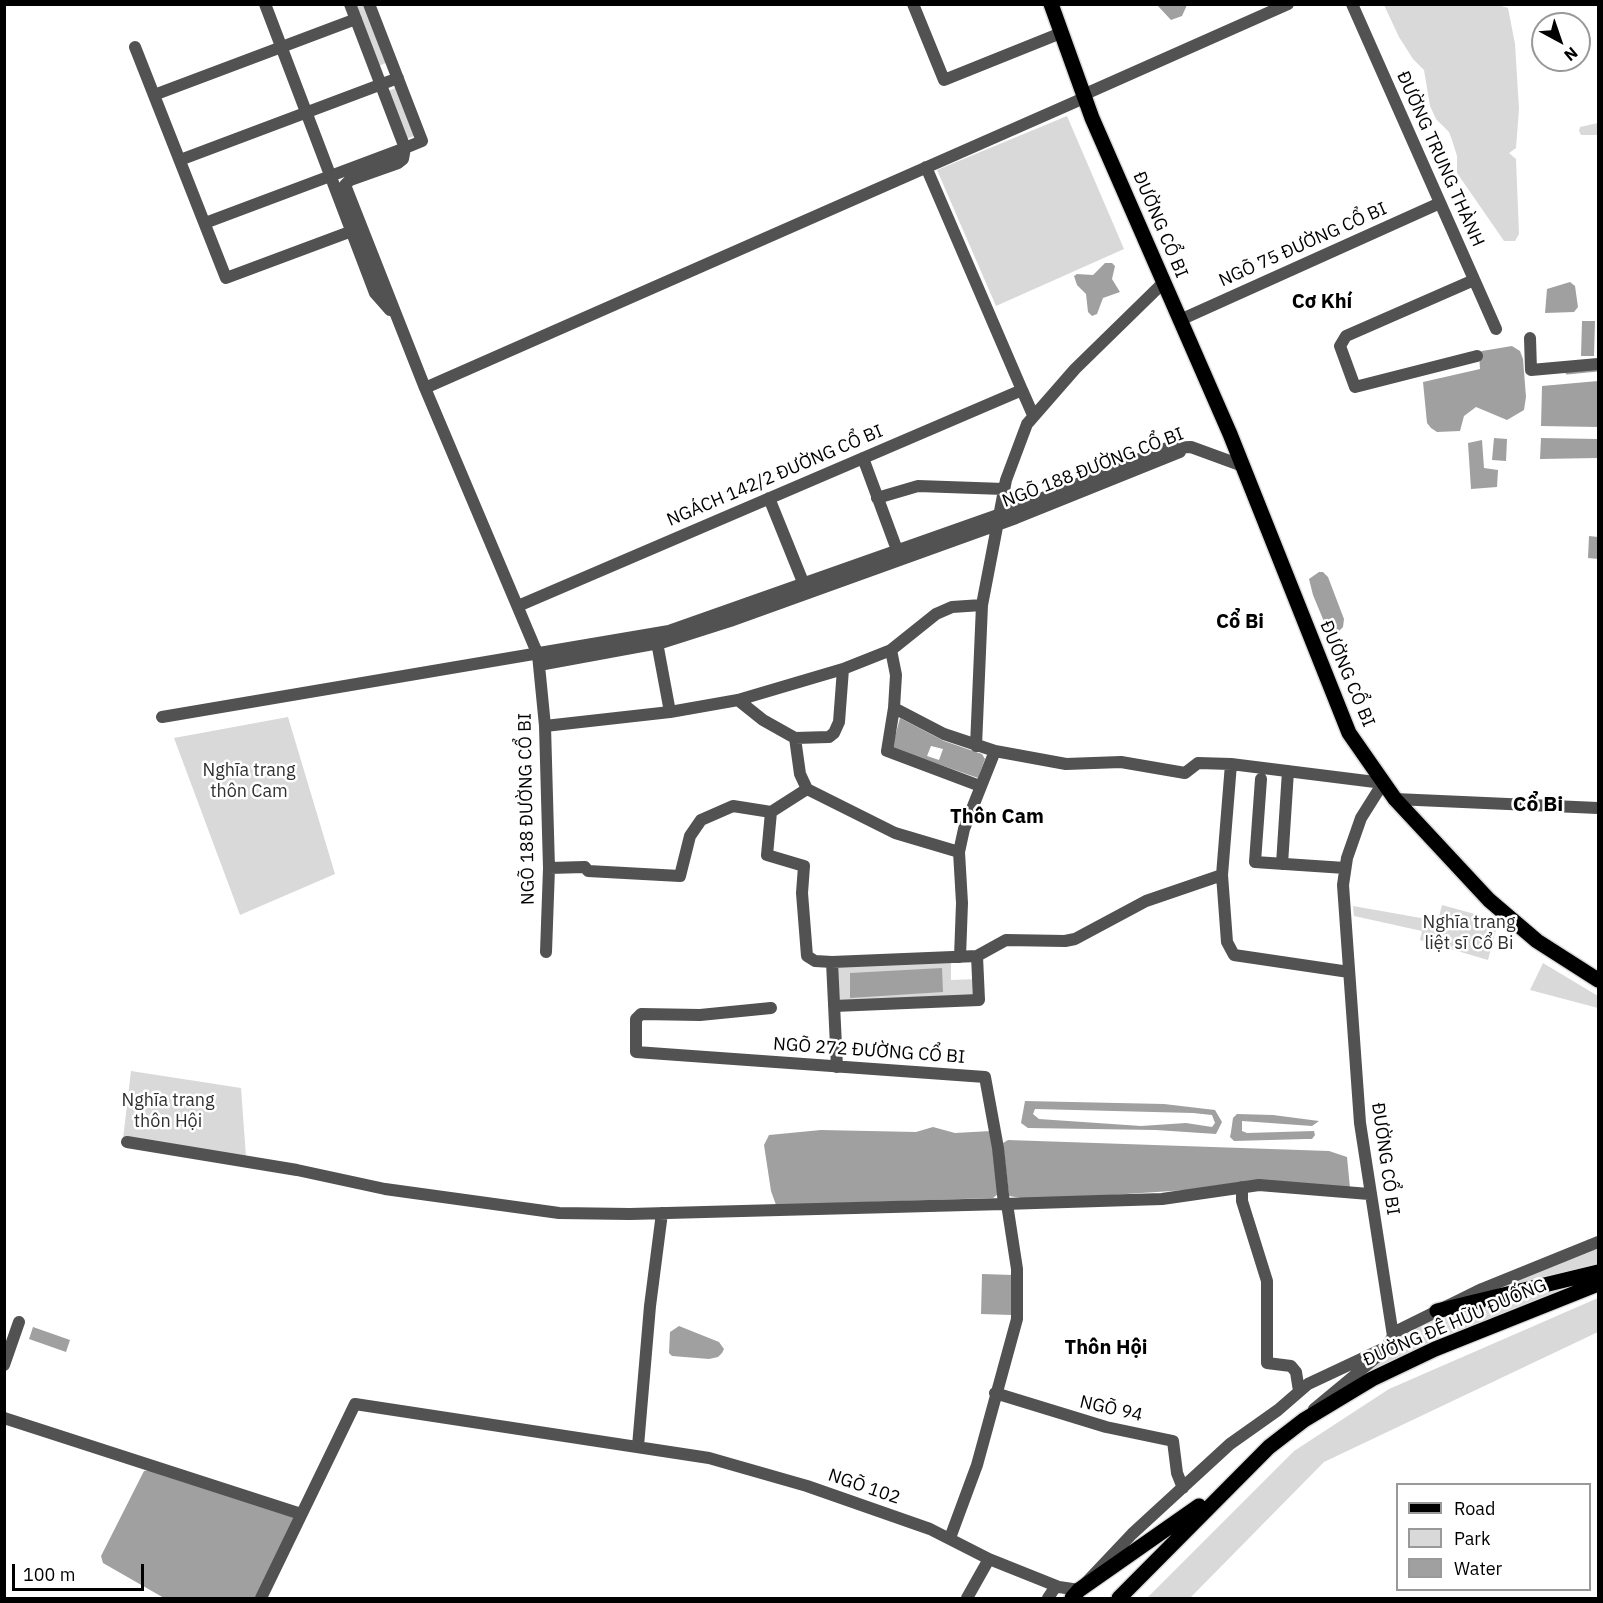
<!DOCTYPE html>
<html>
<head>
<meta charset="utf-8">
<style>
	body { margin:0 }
	#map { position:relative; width:1603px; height:1603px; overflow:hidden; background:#fff; font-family:"IBM Plex Sans",sans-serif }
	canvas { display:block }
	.frame { position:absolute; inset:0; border:6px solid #000; pointer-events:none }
	.legend { position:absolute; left:1396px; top:1483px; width:195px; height:108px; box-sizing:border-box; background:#fff; border:2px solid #999; margin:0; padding:8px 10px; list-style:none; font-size:18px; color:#000 }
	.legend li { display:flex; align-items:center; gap:12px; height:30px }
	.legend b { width:30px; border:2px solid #999 }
	.north { position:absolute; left:1531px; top:12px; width:60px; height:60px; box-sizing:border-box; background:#fff; border:2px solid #999; border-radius:50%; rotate:140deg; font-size:16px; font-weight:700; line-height:24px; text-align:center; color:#000 }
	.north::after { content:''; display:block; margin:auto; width:21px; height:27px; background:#000; clip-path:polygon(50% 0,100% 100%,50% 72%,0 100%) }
	.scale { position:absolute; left:12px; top:1564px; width:132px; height:27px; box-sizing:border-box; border:3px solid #000; border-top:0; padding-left:8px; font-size:18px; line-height:21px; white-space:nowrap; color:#000; -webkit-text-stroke:4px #fff; paint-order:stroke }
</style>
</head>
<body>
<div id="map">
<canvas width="1603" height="1603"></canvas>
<div class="frame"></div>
<ul class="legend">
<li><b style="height:8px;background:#000"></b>Road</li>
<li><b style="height:16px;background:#d9d9d9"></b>Park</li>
<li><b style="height:16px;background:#a0a0a0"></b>Water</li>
</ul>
<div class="north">N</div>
<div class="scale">100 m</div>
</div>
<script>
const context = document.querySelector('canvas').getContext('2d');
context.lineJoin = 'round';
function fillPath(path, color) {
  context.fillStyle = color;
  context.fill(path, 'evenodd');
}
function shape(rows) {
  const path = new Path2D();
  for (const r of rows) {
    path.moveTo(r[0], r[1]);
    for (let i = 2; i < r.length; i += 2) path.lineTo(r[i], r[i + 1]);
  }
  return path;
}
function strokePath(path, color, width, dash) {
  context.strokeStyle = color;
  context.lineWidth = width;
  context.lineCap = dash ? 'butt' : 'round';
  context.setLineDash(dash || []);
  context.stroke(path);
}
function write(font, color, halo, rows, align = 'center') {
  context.font = font + ' "IBM Plex Sans",sans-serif';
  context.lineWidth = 5;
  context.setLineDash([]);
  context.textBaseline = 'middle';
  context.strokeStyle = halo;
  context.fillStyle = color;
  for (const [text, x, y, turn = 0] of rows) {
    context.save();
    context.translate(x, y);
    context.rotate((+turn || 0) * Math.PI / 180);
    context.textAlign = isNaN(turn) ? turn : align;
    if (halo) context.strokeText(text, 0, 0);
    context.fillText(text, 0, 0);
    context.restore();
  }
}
const green = shape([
	[355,5,364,5,386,63,378,66],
	[1384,5,1498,5,1508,8,1515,44,1519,109,1516,148,1509,153,1516,159,1519,234,1515,241,1504,241,1457,173,1457,156,1452,140,1449,132,1436,119,1430,106,1424,70,1413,59,1399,37],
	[396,88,414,136,406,139,388,91],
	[1067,116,1124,249,996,306,937,170],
	[1598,123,1598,135,1581,135,1579,131,1580,127],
	[288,717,335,874,240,915,174,738],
	[1442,905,1489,918,1497,926,1488,960,1420,940,1422,931,1354,916,1353,906,1438,921],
	[951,957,951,980,978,979,979,1000,834,1006,832,962],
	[1543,963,1598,996,1598,1008,1530,990],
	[131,1071,241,1088,246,1157,123,1139],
	[1598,1247,1598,1267,1479,1294],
	[1576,1285,1361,1382,1362,1374,1399,1348,1402,1344,1398,1333,1430,1318],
	[1598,1298,1598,1332,1324,1462,1190,1598,1147,1598,1294,1451,1389,1389]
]);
const water = shape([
	[1157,5,1187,5,1182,16,1171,20],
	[1105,263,1112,263,1115,266,1112,279,1120,292,1103,298,1097,314,1092,316,1088,312,1086,294,1077,285,1074,276,1077,274,1093,275],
	[1570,282,1575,286,1578,307,1574,312,1545,313,1547,289],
	[1582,321,1595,321,1594,356,1581,356],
	[1512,346,1520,351,1523,359,1526,397,1524,410,1507,420,1476,407,1464,416,1460,431,1437,432,1431,428,1427,423,1423,382,1480,369,1479,353,1482,351],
	[1598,381,1598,427,1541,426,1542,386],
	[1494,438,1507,439,1506,461,1492,460],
	[1541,438,1598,439,1598,458,1540,459],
	[1482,440,1484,468,1498,470,1497,487,1471,489,1468,443],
	[1589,536,1598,537,1598,559,1588,558],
	[1319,572,1323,572,1328,577,1344,619,1343,627,1339,631,1331,630,1325,624,1313,595,1309,579],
	[900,718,944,741,982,754,985,759,978,778,892,748],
	[931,746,943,749,939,760,927,756],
	[942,968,943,992,850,998,850,973],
	[1025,1101,1164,1104,1215,1110,1222,1122,1216,1134,1156,1130,1028,1128,1021,1123],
	[1035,1109,1193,1113,1212,1115,1215,1123,1212,1127,1186,1123,1141,1126,1039,1119,1033,1114],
	[1237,1114,1273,1115,1319,1121,1312,1126,1242,1121,1242,1131,1247,1133,1314,1131,1315,1135,1312,1139,1306,1139,1234,1141,1230,1137,1231,1132,1233,1118],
	[933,1127,955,1133,991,1131,998,1194,993,1198,776,1205,771,1191,764,1145,769,1135,821,1130,916,1132],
	[1008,1140,1329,1151,1347,1157,1350,1188,1254,1180,1187,1190,1034,1200,1009,1196,1003,1143],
	[982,1274,1013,1275,1012,1315,981,1314],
	[679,1326,719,1342,724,1349,722,1353,718,1357,709,1359,672,1356,669,1353,670,1332],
	[33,1327,70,1340,66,1352,29,1339],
	[149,1470,297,1516,256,1598,164,1598,103,1563,101,1556,144,1471]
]);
const stream = shape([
	[1567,373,1598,370]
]);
const minor = shape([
	[265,4,375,293,390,310],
	[350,4,405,148,422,141,369,4],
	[913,4,944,80,1061,33],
	[1352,4,1496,329],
	[135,47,226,278,352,231],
	[154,95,356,19],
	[1083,95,1288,4],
	[180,160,398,78],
	[926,167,1022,390],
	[205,223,405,148,403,159,398,163,350,180,345,185,425,388,1084,98],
	[1474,280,1346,336,1340,346,1355,387,1477,356],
	[1180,320,1440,203],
	[1530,338,1531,370,1598,364],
	[425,388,538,655,545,726,549,868,546,952],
	[863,458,900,558],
	[769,498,807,592],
	[877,498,918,486,1004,489],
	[518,606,1022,390,1033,415],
	[656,637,670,712],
	[891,650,896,675,894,708,887,751,980,786],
	[539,665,664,642,730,621,1016,518,1180,452],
	[738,700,763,720,795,738,829,737,834,733,839,722,843,669],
	[894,708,944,734,995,751],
	[162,717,669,631,1015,509,1167,448,1191,447,1243,466],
	[545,726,670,712,738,700,843,669,891,650,936,614,952,607,982,605,1006,480,1027,424,1075,369,1163,283],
	[795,738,800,774,807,789],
	[976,746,982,605],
	[1261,779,1255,862,1345,868],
	[1395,799,1598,808],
	[771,812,767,855,804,866,802,893,807,956,815,961,832,962],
	[959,852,962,903,960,957],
	[1282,864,1288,771],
	[549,868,585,867,588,871,680,876,690,836,701,820,733,806,771,812,807,789,895,833,959,852,964,829,995,751,1066,764,1121,762,1185,773,1198,763,1231,764,1383,783],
	[1222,875,1231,764],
	[834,1006,979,1000,977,956],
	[771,1008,700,1015,641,1014,636,1019,636,1052,985,1077,998,1148,1004,1204,1162,1199,1259,1185,1369,1194],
	[837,1067,832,962,977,956,1006,940,1065,941,1075,939,1146,901,1222,875,1227,942,1234,955,1349,972],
	[127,1142,297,1170,385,1189,559,1213,630,1214,1004,1204],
	[1242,1187,1242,1201,1267,1281,1267,1363,1291,1366,1296,1372,1299,1391],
	[1393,1333,1482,1289,1598,1242],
	[4,1365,19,1322],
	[995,1393,1106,1427,1173,1441,1177,1473,1183,1488],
	[1314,1409,1384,1351,1393,1336,1360,1123,1343,885,1347,858,1361,818,1383,783],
	[4,1418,301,1514],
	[638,1446,650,1306,662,1213],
	[950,1538,977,1465,1017,1319,1017,1269,1007,1204],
	[261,1598,355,1404,709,1458,807,1486,930,1529,989,1559,1059,1587,1079,1590,1132,1534,1230,1444,1278,1410,1308,1384,1389,1346],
	[967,1598,989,1559],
	[1048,1598,1056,1586]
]);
const major = shape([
	[1051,4,1092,118,1230,434,1349,733,1395,799,1489,900,1537,941,1598,980],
	[1437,1311,1598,1272],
	[1072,1598,1079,1590,1199,1506],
	[1119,1598,1269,1447,1304,1420,1372,1379,1435,1349,1598,1284]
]);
const streetNames = [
	["ĐƯỜNG TRUNG THÀNH",1440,159,66],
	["ĐƯỜNG CỔ BI",1160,225,67],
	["NGÕ 75 ĐƯỜNG CỔ BI",1303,245,-24],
	["NGÕ 188 ĐƯỜNG CỔ BI",1093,468,-21],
	["NGÁCH 142/2 ĐƯỜNG CỔ BI",775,476,-23],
	["ĐƯỜNG CỔ BI",1347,674,67],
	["NGÕ 188 ĐƯỜNG CỔ BI",527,809,-91],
	["NGÕ 272 ĐƯỜNG CỔ BI",869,1051,4],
	["ĐƯỜNG CỔ BI",1385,1159,82],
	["ĐƯỜNG ĐÊ HỮU ĐUỐNG",1455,1323,-23],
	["NGÕ 94",1111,1409,13],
	["NGÕ 102",864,1487,19]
];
const parkNames = [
	["Nghĩa trang",249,771],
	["thôn Cam",249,792],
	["Nghĩa trang",1469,923],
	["liệt sĩ Cổ Bi",1469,944],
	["Nghĩa trang",168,1101],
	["thôn Hội",168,1122]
];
const neighbourhoodNames = [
	["Cơ Khí",1322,302],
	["Cổ Bi",1240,622],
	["Thôn Cam",997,817],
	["Thôn Hội",1106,1348]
];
const quarterNames = [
	["Cổ Bi",1538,805]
];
fillPath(green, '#d9d9d9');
fillPath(water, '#a0a0a0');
strokePath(stream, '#a0a0a0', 3);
strokePath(major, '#dbdbdb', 18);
strokePath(minor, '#525252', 12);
strokePath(major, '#000', 15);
write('18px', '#000', '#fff', streetNames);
write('18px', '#303030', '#fff', parkNames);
write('bold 20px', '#000', '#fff', neighbourhoodNames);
write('bold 21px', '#000', '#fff', quarterNames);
</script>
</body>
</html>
